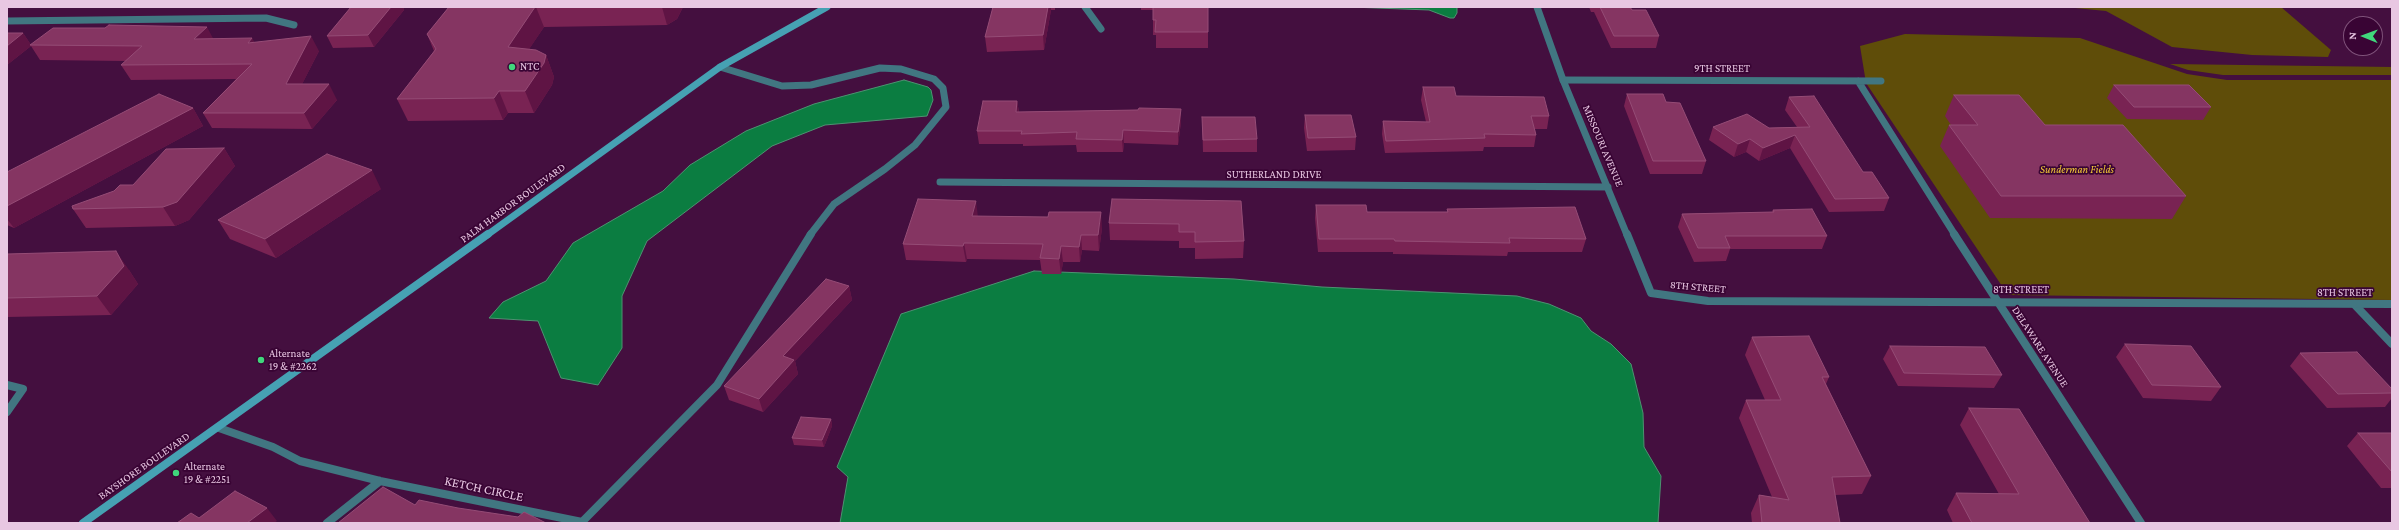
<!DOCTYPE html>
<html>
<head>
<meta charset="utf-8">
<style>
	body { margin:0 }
	#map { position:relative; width:2399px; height:530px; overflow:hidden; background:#440f3f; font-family:"Crimson Pro",serif }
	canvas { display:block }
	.frame { position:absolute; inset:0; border:8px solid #e8c7e2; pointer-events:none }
	.north { position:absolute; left:2343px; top:16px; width:40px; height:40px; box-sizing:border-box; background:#390434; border:1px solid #7f527a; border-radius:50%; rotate:271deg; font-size:11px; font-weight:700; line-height:16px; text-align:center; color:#e8c7e2 }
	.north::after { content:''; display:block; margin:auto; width:14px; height:18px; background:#40d77c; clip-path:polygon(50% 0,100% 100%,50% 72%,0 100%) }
</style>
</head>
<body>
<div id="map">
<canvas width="2399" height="530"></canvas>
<div class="frame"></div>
<div class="north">N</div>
</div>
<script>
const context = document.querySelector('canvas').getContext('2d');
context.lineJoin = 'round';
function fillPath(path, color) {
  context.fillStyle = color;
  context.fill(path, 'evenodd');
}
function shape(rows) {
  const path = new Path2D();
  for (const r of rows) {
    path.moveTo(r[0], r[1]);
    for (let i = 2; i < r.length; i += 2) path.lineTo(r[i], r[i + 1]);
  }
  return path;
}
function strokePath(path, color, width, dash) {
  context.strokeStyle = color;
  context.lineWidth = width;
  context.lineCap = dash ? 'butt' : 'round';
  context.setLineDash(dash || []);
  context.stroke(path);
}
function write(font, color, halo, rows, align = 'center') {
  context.font = font + ' "Crimson Pro",serif';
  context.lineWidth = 3.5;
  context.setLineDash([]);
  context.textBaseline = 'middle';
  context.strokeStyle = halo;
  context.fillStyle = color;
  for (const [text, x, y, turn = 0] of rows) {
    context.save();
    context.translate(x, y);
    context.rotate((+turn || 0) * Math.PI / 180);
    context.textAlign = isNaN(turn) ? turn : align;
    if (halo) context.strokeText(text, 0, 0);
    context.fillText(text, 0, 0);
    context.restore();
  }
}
const green = shape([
	[2065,7,2281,7,2331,50,2328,57,2252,55,2172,47,2106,11],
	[1905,34,2080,38,2187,74,2227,80,2392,80,2392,300,2008,295,1866,83,1860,46],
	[2170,64,2392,67,2392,75,2223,75,2188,70]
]);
const water = shape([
	[1351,7,1457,7,1457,13,1454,18,1450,18,1429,10,1351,7],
	[904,80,928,87,931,90,933,100,927,116,825,125,772,146,647,241,622,296,622,348,598,385,561,378,538,321,489,318,503,302,546,281,573,243,663,191,690,165,746,131,814,104,904,80],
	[1034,271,1234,279,1322,287,1517,296,1549,304,1581,318,1591,331,1611,344,1631,364,1643,413,1644,447,1661,476,1658,523,840,523,848,477,837,467,901,314,1034,271]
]);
const minorFar1 = shape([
	[1085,7,1101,29],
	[7,21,266,18,294,25],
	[720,67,782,86,811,85,880,68,901,69,934,79,943,88,946,107,915,145,885,169,834,204,810,235],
	[1563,80,1881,81],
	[1858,81,1955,235],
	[940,182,1608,187]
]);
const minor = shape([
	[1954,234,2141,523],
	[2354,304,2392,344],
	[7,385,23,389,7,412],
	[219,428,273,447,300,461,380,481,582,522,717,385,811,234],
	[327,523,380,481]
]);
const tertiaryFar1 = shape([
	[1537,7,1563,80,1627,235]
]);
const tertiary = shape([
	[1627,234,1651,293,1708,301,2392,304]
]);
const secondaryFar1 = shape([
	[487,235,720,67,827,7]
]);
const secondary = shape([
	[83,523,488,234]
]);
const wall = shape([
	[351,7,403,7,404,10,374,47,333,48,327,36],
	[449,7,683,7,677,19,667,25,544,27,529,49,546,55,554,77,552,85,534,113,508,113,503,120,408,121,397,99,434,51,427,34],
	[993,7,1055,7,1055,10,1051,10,1044,50,987,52,985,37],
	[1141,7,1208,7,1208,48,1156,48,1156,35,1153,35,1153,10,1141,10],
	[1589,7,1630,7,1632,10,1659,36,1656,48,1611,48,1594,12,1591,12],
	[23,33,31,45,213,39,255,42,319,51,302,84,337,100,312,129,212,128,203,113,236,79,131,80,121,65,126,61,40,60,31,46,7,65],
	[2114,85,2211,107,2203,120,2127,119,2107,98],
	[1423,87,1456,96,1549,116,1547,129,1535,129,1536,135,1534,147,1484,147,1483,151,1385,153,1382,134,1383,121,1426,122,1421,100],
	[1627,94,1666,102,1706,161,1702,174,1650,174,1624,106],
	[1954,95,2045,125,2186,196,2172,219,1990,218,1940,146,1949,125,1951,125,1945,116],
	[1789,97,1889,198,1884,211,1829,212,1790,148,1759,161,1746,152,1734,157,1709,140,1713,127,1769,128,1797,127,1785,110],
	[1017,101,1019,112,1181,109,1181,122,1178,145,1124,143,1123,152,1077,152,1076,145,1023,146,1023,144,979,144,977,131],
	[193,108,203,126,14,228,7,225,7,172],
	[1305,115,1356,137,1355,150,1307,151,1304,128],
	[1202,117,1257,139,1257,152,1203,152],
	[224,148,235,166,189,220,175,226,86,228,73,209],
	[381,189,276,258,230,239,218,220],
	[1241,201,1244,241,1243,258,1195,259,1195,248,1179,248,1179,241,1110,240,1109,223],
	[1316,205,1367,212,1447,212,1447,209,1586,239,1582,252,1508,252,1507,256,1393,254,1393,252,1318,252,1315,218],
	[1773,210,1827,236,1822,249,1730,249,1726,261,1694,262,1678,227,1682,214,1772,212],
	[978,216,1102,228,1099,251,1082,250,1080,262,1063,262,1061,274,1042,274,1040,260,967,259,966,262,906,260,903,244],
	[7,254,129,270,138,284,111,315,7,317],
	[849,286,852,300,795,361,798,374,763,412,729,400,724,386],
	[1752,337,1829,377,1826,384,1871,476,1862,494,1835,495,1840,523,1752,523,1751,513,1759,495,1772,497,1739,418,1746,400,1765,400,1745,355],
	[2125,344,2221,387,2211,401,2143,398,2116,357],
	[1890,346,2002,375,1994,388,1898,386,1883,359],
	[2300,353,2392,389,2392,398,2385,407,2327,408,2290,366],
	[1969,408,2090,523,1953,523,1947,510,1956,493,1999,494,1960,425],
	[831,419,832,426,824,447,794,445,792,438],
	[2358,433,2392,433,2392,488,2381,488,2347,446]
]);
const shadedWall = shape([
	[391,7,403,7,404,10,374,47,368,35],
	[535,7,536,7,544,27,516,69,508,47],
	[662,7,683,7,677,19,667,25],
	[1048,7,1051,7,1051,10,1044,50,1043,35],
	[207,27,215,42,194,39],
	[23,33,31,45,30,45,31,46,7,65,7,46],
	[311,36,319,51,294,100,286,84],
	[252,38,261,53,248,43],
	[546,55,554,77,552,85,534,113,525,91],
	[329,84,337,100,312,129,304,113],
	[499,91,508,113,503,120,494,98],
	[1017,101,1019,113,1016,112],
	[193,108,203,126,14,228,7,219,7,206],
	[1181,109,1181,122,1178,145,1178,132],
	[1123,130,1124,143,1123,152,1122,140],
	[1795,135,1790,148,1759,161,1763,148],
	[1750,139,1746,152,1734,157,1738,144],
	[224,148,235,166,189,220,175,226,163,207],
	[372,170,381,189,276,258,265,239],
	[976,201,978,217,972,216],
	[1101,212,1102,228,1099,251,1098,235],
	[1081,235,1082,250,1080,262,1079,247],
	[964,243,967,259,966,262,963,246],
	[1061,246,1063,262,1061,274,1059,259],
	[116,251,129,270,138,284,111,315,97,296],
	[849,286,852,300,795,361,798,374,763,412,759,399,783,356],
	[831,419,832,426,824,447,822,440],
	[267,508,277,521,274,523,247,523]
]);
const building = shape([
	[351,7,391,7,368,35,327,36,351,7],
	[449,7,535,7,508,47,536,50,546,55,544,63,525,91,499,91,494,98,397,99,436,49,427,34,449,7],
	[993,7,1048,7,1043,35,985,37,993,7],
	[1153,7,1208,7,1208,32,1155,32,1156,20,1153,20,1153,7],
	[1600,7,1630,7,1632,10,1646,10,1659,36,1614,36,1600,7],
	[109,25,207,27,194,39,252,38,248,43,311,36,286,84,329,84,304,113,203,113,252,64,121,65,142,46,30,45,53,28,105,28,109,25],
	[7,33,23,33,7,46,7,33],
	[2114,85,2189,85,2211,107,2134,107,2114,85],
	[1423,87,1454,87,1456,96,1544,97,1549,116,1531,116,1536,135,1484,134,1485,138,1386,141,1383,121,1430,122,1423,87],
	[159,94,193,108,7,206,7,172,159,94],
	[1627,94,1663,94,1666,102,1680,103,1706,161,1653,161,1627,94],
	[1954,95,2019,95,2045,125,2123,125,2186,196,2001,196,1949,125,1978,125,1954,95],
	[1814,96,1863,172,1872,172,1889,198,1835,199,1795,135,1763,148,1750,139,1738,144,1713,127,1747,114,1769,128,1810,127,1789,97,1814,96],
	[983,101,1017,101,1016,112,1138,110,1139,108,1181,109,1178,132,1123,130,1122,140,1076,139,1077,132,1021,134,1022,131,977,131,983,101],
	[1305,115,1351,115,1356,137,1308,138,1305,115],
	[1202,117,1255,117,1257,139,1203,140,1202,117],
	[224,148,177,202,163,207,73,209,72,206,114,191,120,185,133,185,166,149,224,148],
	[327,154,372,170,265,239,218,220,327,154],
	[918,199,976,201,972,216,1048,217,1049,212,1101,212,1098,235,1081,235,1079,247,1061,246,1059,259,1040,258,1043,244,964,243,963,246,903,244,918,199],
	[1112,199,1241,201,1244,241,1195,242,1195,232,1179,232,1179,224,1109,223,1112,199],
	[1316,205,1366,205,1367,212,1448,212,1447,209,1575,207,1586,239,1509,238,1510,243,1395,241,1394,239,1319,239,1316,205],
	[1812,209,1827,236,1725,236,1730,248,1698,248,1682,214,1774,212,1773,210,1812,209],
	[116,251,124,266,97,296,7,298,7,254,116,251],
	[826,279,849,286,783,356,794,360,759,399,724,386,826,279],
	[1809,336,1829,377,1822,377,1871,476,1832,477,1840,523,1762,523,1759,495,1789,500,1746,400,1781,400,1752,337,1809,336],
	[2125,344,2191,346,2221,387,2152,385,2125,344],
	[1890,346,1985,347,2002,375,1904,373,1890,346],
	[2357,352,2392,389,2392,393,2338,394,2300,353,2357,352],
	[1969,408,2019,409,2090,523,1972,523,1956,493,2019,494,1969,408],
	[801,417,831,419,822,440,792,438,801,417],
	[2358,433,2392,433,2392,472,2358,433],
	[383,487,415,505,419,500,458,508,518,517,524,512,546,523,338,523,383,487],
	[235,491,267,508,247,523,177,523,191,513,199,518,235,491]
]);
const markers = [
	[512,67,4,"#40d77c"],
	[261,360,4,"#40d77c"],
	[176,473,4,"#40d77c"]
];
const poiNames = [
	["NTC",520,67],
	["Alternate",269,354],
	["19 & #2262",269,367],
	["Alternate",184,467],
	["19 & #2251",184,480]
];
const streetNames = [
	["9TH STREET",1722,69],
	["MISSOURI AVENUE",1603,146,67],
	["SUTHERLAND DRIVE",1274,175],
	["PALM HARBOR BOULEVARD",513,203,-36],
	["8TH STREET",1698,287,5],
	["8TH STREET",2021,290],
	["8TH STREET",2345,293],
	["DELAWARE AVENUE",2040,347,57],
	["BAYSHORE BOULEVARD",144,466,-35]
];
const parkNames = [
	["Sunderman Fields",2077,170]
];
const nearStreetnames = [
	["KETCH CIRCLE",484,489,12]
];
fillPath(green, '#5f4d09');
fillPath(water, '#0b7d41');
strokePath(water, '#4d9371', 1);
strokePath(minorFar1, '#417681', 7);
strokePath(minor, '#417681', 8);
strokePath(tertiaryFar1, '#417681', 7);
strokePath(tertiary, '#417681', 8);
strokePath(secondaryFar1, '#46a1b3', 7);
strokePath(secondary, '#46a1b3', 8);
fillPath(wall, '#792353');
fillPath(shadedWall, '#5f1444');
fillPath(building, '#853562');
strokePath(building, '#954c76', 1);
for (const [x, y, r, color] of markers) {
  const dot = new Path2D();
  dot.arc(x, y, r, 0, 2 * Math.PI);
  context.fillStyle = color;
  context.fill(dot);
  strokePath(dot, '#390434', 1.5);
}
write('11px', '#e8c7e2', '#390434', poiNames, 'left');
write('11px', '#e8c7e2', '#390434', streetNames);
write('italic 11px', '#f6cd37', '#390434', parkNames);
write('13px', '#e8c7e2', '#390434', nearStreetnames);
</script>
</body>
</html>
